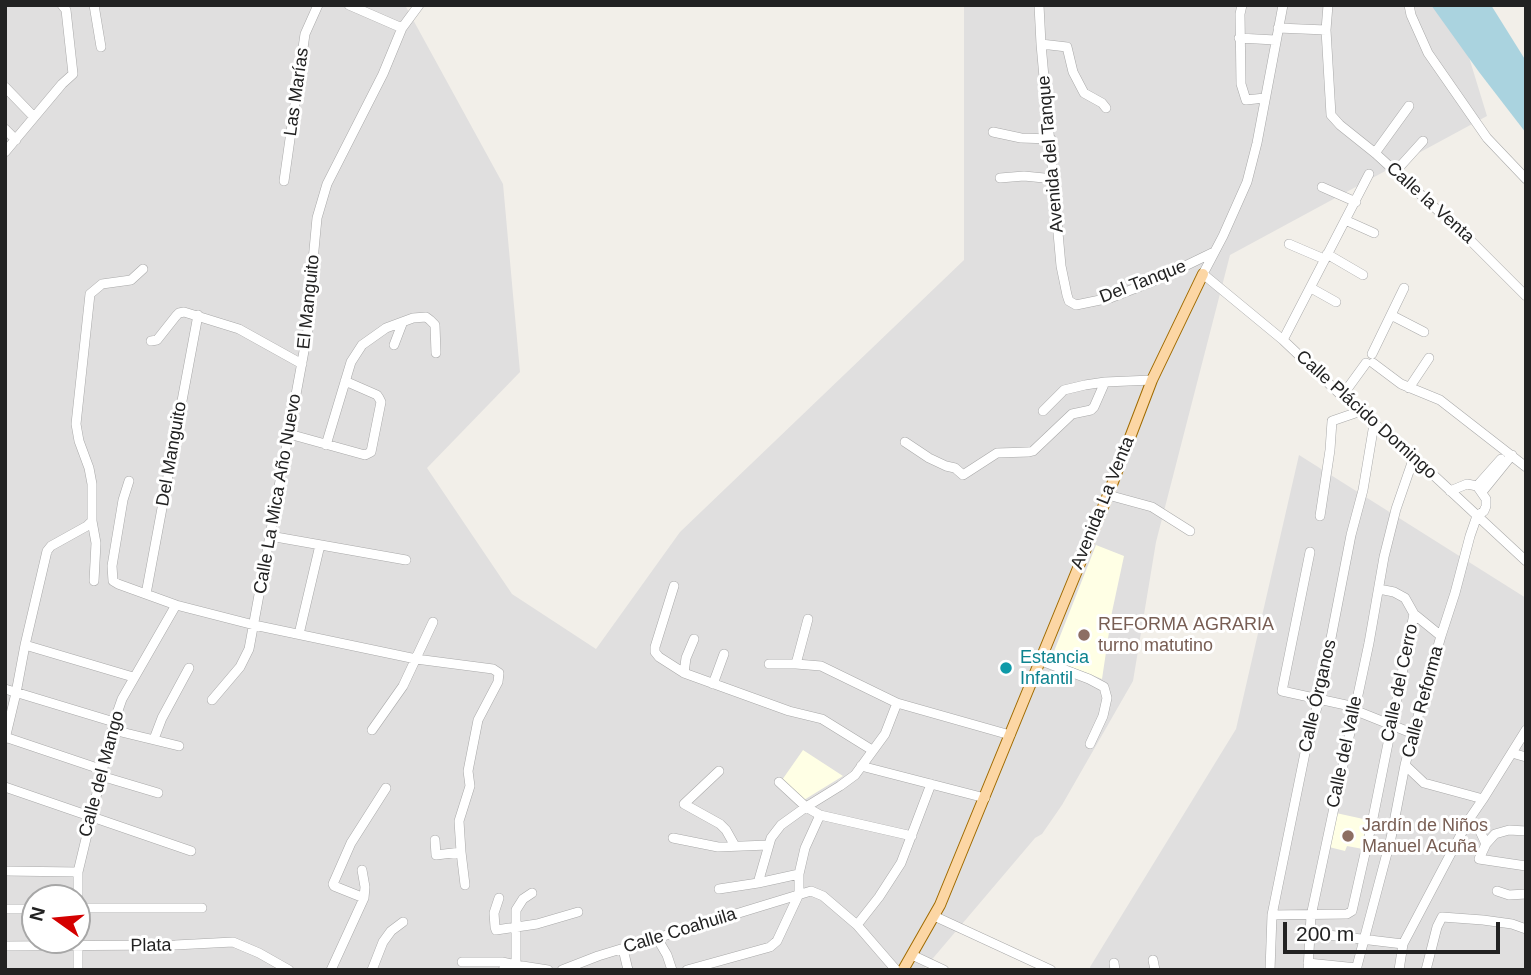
<!DOCTYPE html>
<html>
<head>
<meta charset="utf-8">
<style>
	body { margin:0 }
	#map { position:relative; width:1531px; height:975px; overflow:hidden; background:#f2efe9; font-family:Helvetica,sans-serif }
	canvas { display:block }
	.frame { position:absolute; inset:0; border:7px solid #222; pointer-events:none }
	.north { position:absolute; left:21px; top:884px; width:70px; height:70px; box-sizing:border-box; background:#fff; border:2px solid #a7a7a7; border-radius:50%; rotate:285deg; font-size:19px; font-weight:700; line-height:28px; text-align:center; color:#222 }
	.north::after { content:''; display:block; margin:auto; width:24px; height:32px; background:#d40000; clip-path:polygon(50% 0,100% 100%,50% 72%,0 100%) }
	.scale { position:absolute; left:1283px; top:922px; width:217px; height:32px; box-sizing:border-box; border:4px solid #222; border-top:0; padding-left:9px; font-size:21px; line-height:24px; white-space:nowrap; color:#222; -webkit-text-stroke:5px #fff; paint-order:stroke }
</style>
</head>
<body>
<div id="map">
<canvas width="1531" height="975"></canvas>
<div class="frame"></div>
<div class="north">N</div>
<div class="scale">200 m</div>
</div>
<script>
const context = document.querySelector('canvas').getContext('2d');
context.lineJoin = 'round';
function fillPath(path, color) {
  context.fillStyle = color;
  context.fill(path, 'evenodd');
}
function shape(rows) {
  const path = new Path2D();
  for (const r of rows) {
    path.moveTo(r[0], r[1]);
    for (let i = 2; i < r.length; i += 2) path.lineTo(r[i], r[i + 1]);
  }
  return path;
}
function strokePath(path, color, width, dash) {
  context.strokeStyle = color;
  context.lineWidth = width;
  context.lineCap = dash ? 'butt' : 'round';
  context.setLineDash(dash || []);
  context.stroke(path);
}
function write(font, color, halo, rows, align = 'center') {
  context.font = font + ' Helvetica,sans-serif';
  context.lineWidth = 6;
  context.setLineDash([]);
  context.textBaseline = 'middle';
  context.strokeStyle = halo;
  context.fillStyle = color;
  for (const [text, x, y, turn = 0] of rows) {
    context.save();
    context.translate(x, y);
    context.rotate((+turn || 0) * Math.PI / 180);
    context.textAlign = isNaN(turn) ? turn : align;
    if (halo) context.strokeText(text, 0, 0);
    context.fillText(text, 0, 0);
    context.restore();
  }
}
const residential = shape([
	[5,5,405,5,503,184,520,372,427,468,512,594,596,649,680,532,964,260,964,5,1453,5,1487,116,1230,255,1156,542,1133,681,1062,805,1042,834,1035,838,923,970,5,970],
	[35,898,77,898,77,940,35,940],
	[1299,455,1526,598,1526,970,1091,970,1090,967,1236,729]
]);
const education = shape([
	[1096,545,1124,556,1112,612,1102,679,1051,659],
	[803,750,843,776,804,800,782,780],
	[1336,813,1368,820,1363,849,1347,846,1345,851,1329,847]
]);
const water = shape([
	[1431,5,1491,5,1526,61,1526,133,1479,72]
]);
const minor = shape([
	[94,5,101,47],
	[349,5,402,28],
	[1039,5,1041,44,1061,266,1067,295,1069,301,1076,305,1110,298,1154,281,1214,252],
	[1242,5,1240,14,1241,84,1246,100,1265,98],
	[1283,5,1257,143,1247,182,1223,236,1203,274,1283,340,1342,396,1414,457,1526,561],
	[1328,5,1326,30,1331,115,1340,125,1375,153,1468,238,1526,296],
	[1409,5,1411,15,1428,53,1487,138,1526,179],
	[1278,28,1326,30],
	[1239,38,1275,40],
	[1041,44,1067,47,1073,72,1084,93,1102,103,1106,108],
	[5,87,34,117],
	[5,129,16,140],
	[993,132,1021,138,1051,139],
	[5,152,62,84,73,74,66,10,62,5],
	[1375,153,1409,106],
	[1395,172,1423,141],
	[1000,178,1024,176,1054,179],
	[284,181,305,34,318,5],
	[1322,187,1356,202],
	[1345,220,1374,233],
	[1289,244,1324,259],
	[1327,254,1363,275],
	[1311,288,1336,302],
	[1391,315,1424,332],
	[1283,340,1369,174],
	[151,341,157,340,176,316,179,313,184,312,239,329,302,364],
	[394,345,402,324],
	[1372,354,1404,288],
	[1373,363,1401,384,1440,400,1526,467],
	[1409,388,1429,358],
	[1342,396,1366,363],
	[1043,411,1064,390,1085,385,1105,382,1152,380],
	[289,434,365,455,371,452,381,402,379,398,377,395,345,381],
	[905,442,929,458,946,466,955,468,963,475,997,453,1029,452,1033,451,1072,414,1091,410,1094,407,1105,382],
	[326,445,351,362,362,345,386,328,413,318,426,317,430,320,435,325,436,353],
	[129,481,123,500,112,566,113,581,118,584,176,605,254,625,416,659,493,669,499,673,498,682,478,720,468,771,470,786,459,821,461,852,465,885],
	[1477,486,1501,459],
	[1450,491,1467,484,1477,486],
	[1482,492,1512,455],
	[1108,495,1152,507,1190,531],
	[1320,516,1330,450,1332,421,1361,411],
	[92,521,96,543,94,581],
	[270,536,406,560],
	[1310,552,1282,691,1355,707],
	[674,586,655,647,655,652,659,657,684,673,789,711,822,719,872,750],
	[1379,589,1394,592,1405,598,1414,614,1441,636],
	[146,594,198,315],
	[299,634,320,545],
	[25,645,133,677],
	[1039,660,1089,679,1104,687,1107,698,1103,716,1090,744],
	[769,664,796,664,821,666,897,703,1010,735],
	[796,664,808,619],
	[684,673,686,658,694,639],
	[713,684,724,654],
	[5,689,114,722],
	[212,700,240,667,249,649,309,324,311,282,317,218,327,184,383,74,402,28,419,5],
	[1354,710,1414,734],
	[113,730,179,746],
	[372,730,403,686,433,622],
	[5,737,103,770],
	[5,739,16,693,25,645,47,551,51,546,87,526,92,521,92,484,89,468,79,441,76,424,90,294,102,284,131,280,143,269],
	[154,739,162,718,189,668],
	[1512,753,1526,757],
	[1405,765,1424,783,1483,799],
	[861,766,985,798],
	[719,771,684,804,720,824,726,830,735,846],
	[101,776,158,793],
	[779,782,806,807,820,815,912,836],
	[5,787,191,851],
	[1468,821,1479,829,1486,844],
	[1526,831,1509,830,1495,834,1486,844,1479,859,1526,866],
	[673,838,718,847,768,845],
	[435,840,436,855,461,852],
	[5,871,78,872],
	[758,883,771,838,781,825,806,807,840,786,855,775,885,734,897,703],
	[719,889,758,883,799,874],
	[1497,891,1509,895,1526,894],
	[364,898,334,886,333,884,351,843,386,788],
	[499,898,494,913,495,927,496,930,537,924,578,912],
	[77,908,202,908],
	[5,909,35,909],
	[1272,915,1347,914,1352,911,1373,818,1414,614],
	[934,916,1051,970],
	[857,925,879,897,901,863,931,784],
	[1311,933,1403,944],
	[657,938,667,955,672,970],
	[5,946,175,945,233,942,259,953,289,970],
	[623,949,628,970],
	[912,955,944,970],
	[1153,960,1155,970],
	[462,962,502,962,516,965,516,910,523,899,532,893],
	[1114,963,1115,970],
	[1308,963,1357,968],
	[78,970,78,872,114,722,122,699,176,605],
	[331,970,364,898,365,887,362,870],
	[372,970,383,942,391,931,403,922],
	[503,970,516,965,548,970],
	[562,970,598,956,811,891,823,896,857,925,896,970],
	[687,970,770,947,777,941,799,894,799,874,805,848,820,815],
	[1270,970,1272,915,1307,743,1319,700,1351,535,1363,490,1374,424],
	[1308,970,1311,916,1369,643,1384,557,1396,509,1414,457],
	[1356,970,1391,838,1405,765,1420,709,1441,636,1455,593,1470,536,1477,516,1484,511,1486,506,1486,499,1477,486],
	[1399,970,1403,944,1468,821,1483,799,1526,730],
	[1426,970,1437,927,1442,917,1483,920,1512,924,1526,929]
]);
const major = shape([
	[903,970,940,905,1108,495,1152,380,1203,274]
]);
const markers = [
	[1084,635,7,"#8d6e63"],
	[1006,668,7,"#0f9aa8"],
	[1348,836,7,"#8d6e63"]
];
const streetNames = [
	["Las Marías",297,92,-82],
	["Avenida del Tanque",1051,154,-95],
	["Calle la Venta",1430,203,42],
	["Del Tanque",1143,282,-21],
	["El Manguito",309,302,-84],
	["Calle Plácido Domingo",1366,415,42],
	["Del Manguito",172,454,-80],
	["Calle La Mica Año Nuevo",278,494,-80],
	["Avenida La Venta",1103,503,-68],
	["Calle del Cerro",1400,683,-78],
	["Calle Órganos",1318,696,-77],
	["Calle Reforma",1423,702,-75],
	["Calle del Valle",1345,752,-78],
	["Calle del Mango",102,774,-75],
	["Calle Coahuila",680,931,-17],
	["Plata",151,946,-1]
];
const educationNames = [
	["REFORMA AGRARIA",1098,625],
	["turno matutino",1098,646],
	["Jardín de Niños",1362,826],
	["Manuel Acuña",1362,847]
];
const cultureNames = [
	["Estancia",1020,658],
	["Infantil",1020,679]
];
fillPath(residential, '#e0dfdf');
fillPath(education, '#ffffe5');
fillPath(water, '#aad3df');
strokePath(minor, '#a9a9a9', 10);
strokePath(major, '#a06b00', 12);
strokePath(minor, '#fff', 9);
strokePath(major, '#fcd6a4', 10);
for (const [x, y, r, color] of markers) {
  const dot = new Path2D();
  dot.arc(x, y, r, 0, 2 * Math.PI);
  context.fillStyle = color;
  context.fill(dot);
  strokePath(dot, '#fff', 2.5);
}
write('18px', '#222', '#fff', streetNames);
write('18px', '#785e54', '#fff', educationNames, 'left');
write('18px', '#0d838f', '#fff', cultureNames, 'left');
</script>
</body>
</html>
